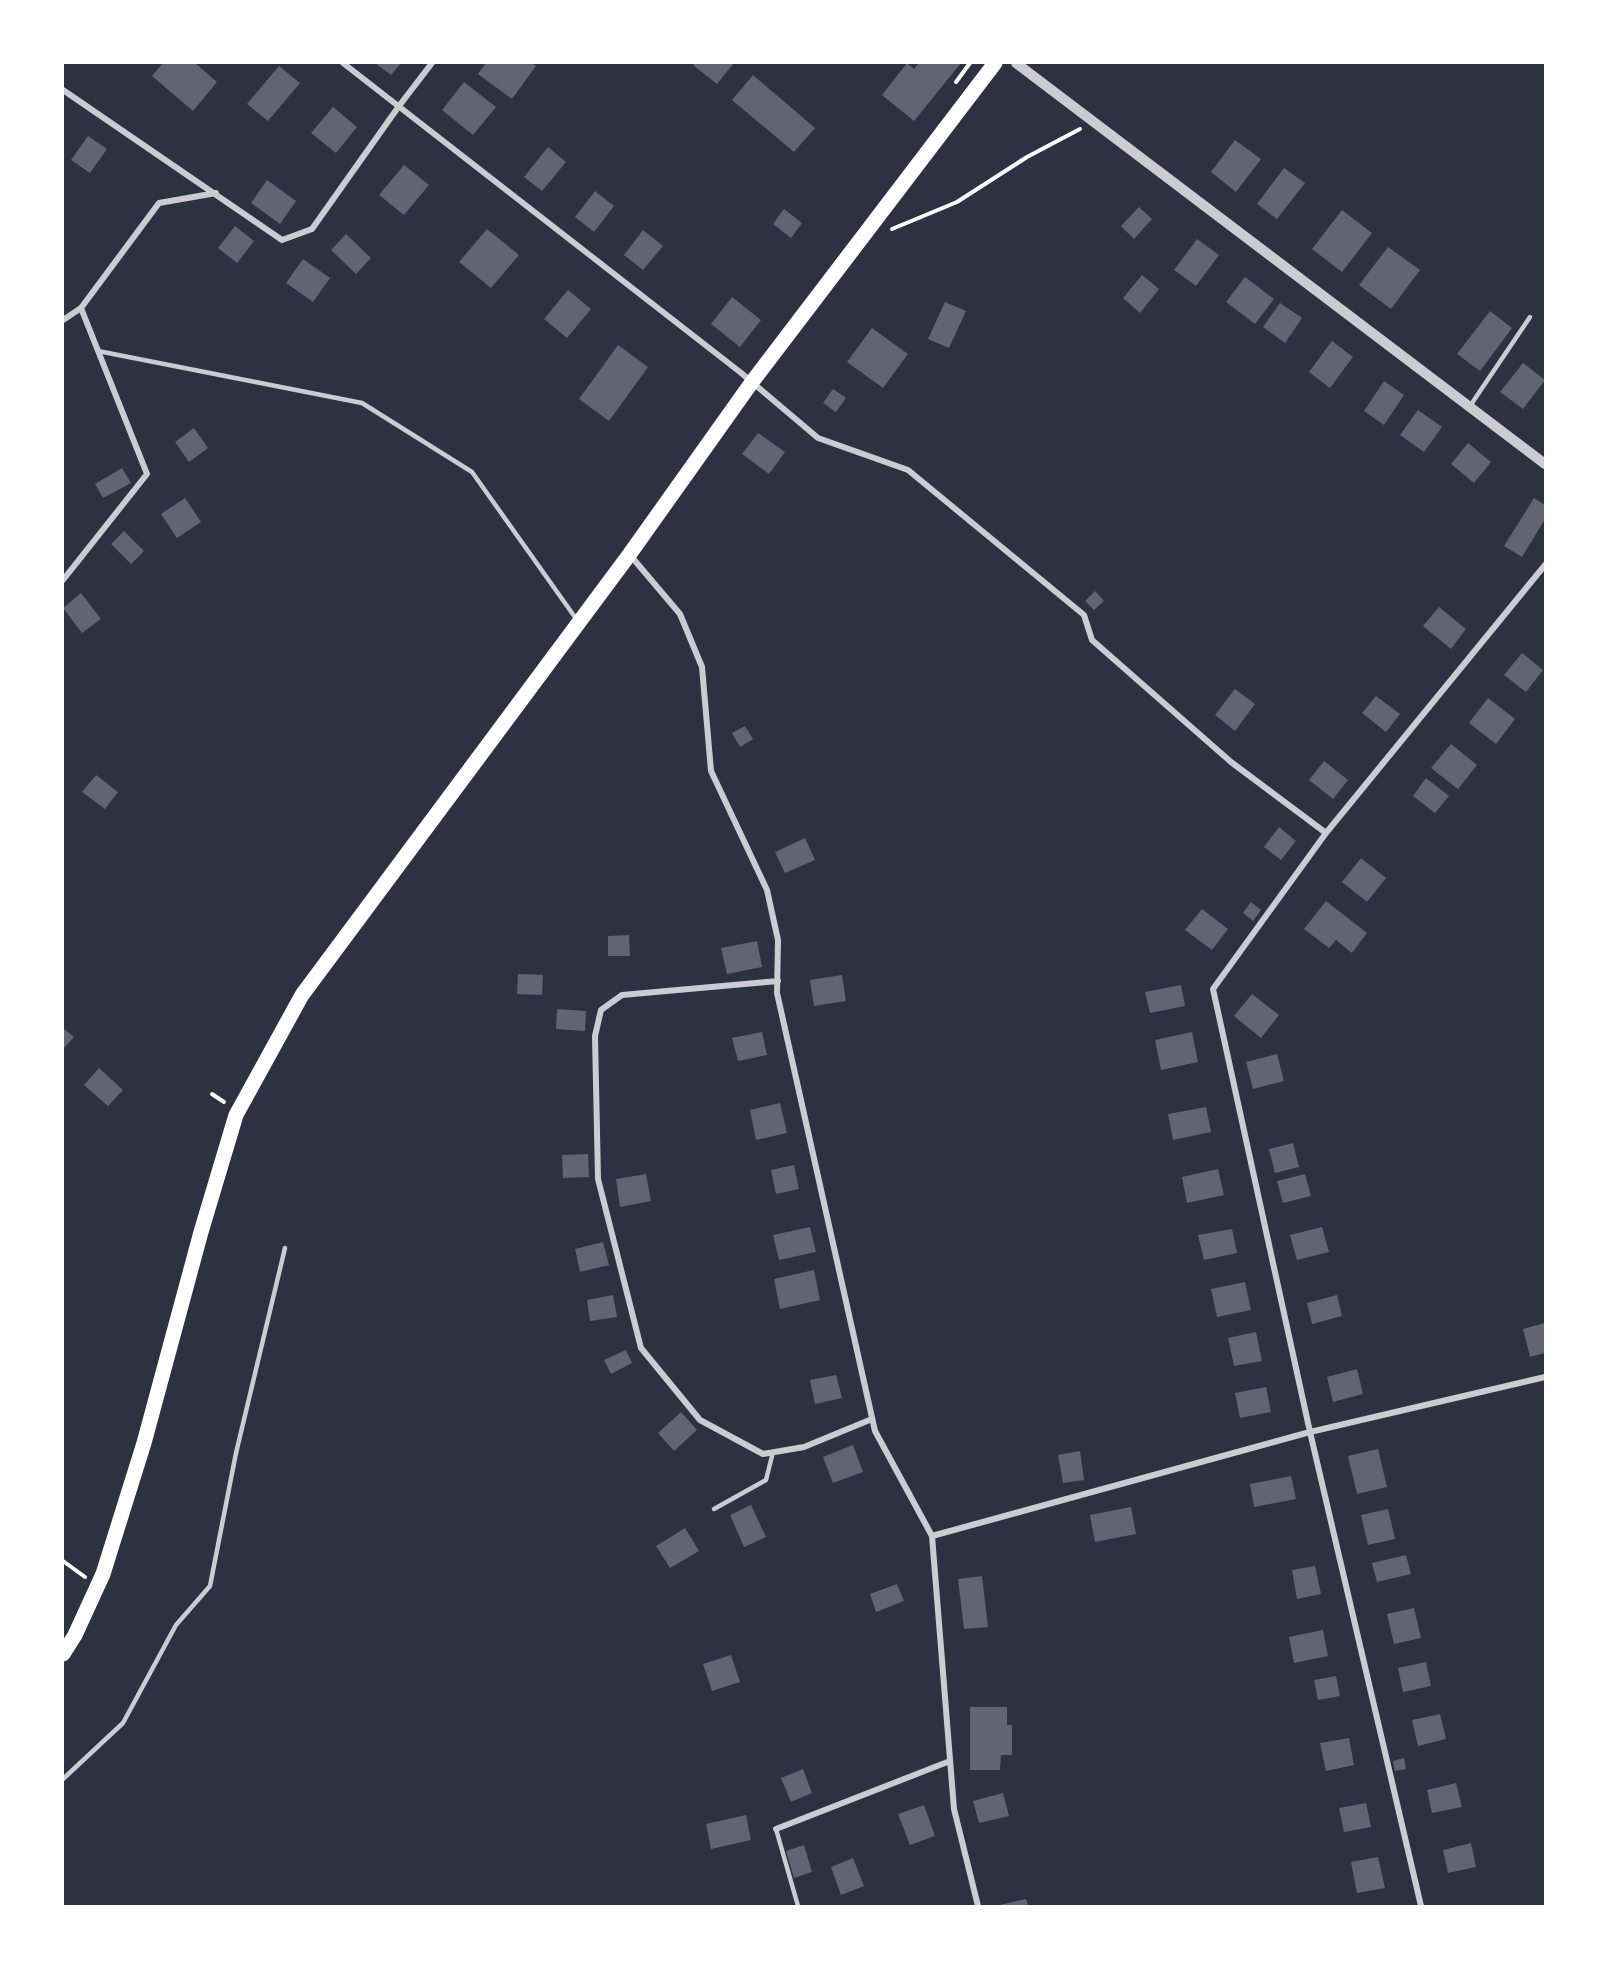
<!DOCTYPE html>
<html>
<head>
<meta charset="utf-8">
<style>
	body { margin:0 }
	#map { position:relative; width:1608px; height:1969px; overflow:hidden; background:#2d3142; font-family:"PT Sans Narrow",sans-serif }
	canvas { display:block }
	.frame { position:absolute; inset:0; border:64px solid #fff; pointer-events:none }
</style>
</head>
<body>
<div id="map">
<canvas width="1608" height="1969"></canvas>
<div class="frame"></div>
</div>
<script>
const context = document.querySelector('canvas').getContext('2d');
context.lineJoin = 'round';
function fillPath(path, color) {
  context.fillStyle = color;
  context.fill(path, 'evenodd');
}
function shape(rows) {
  const path = new Path2D();
  for (const r of rows) {
    path.moveTo(r[0], r[1]);
    for (let i = 2; i < r.length; i += 2) path.lineTo(r[i], r[i + 1]);
  }
  return path;
}
function strokePath(path, color, width, dash) {
  context.strokeStyle = color;
  context.lineWidth = width;
  context.lineCap = dash ? 'butt' : 'round';
  context.setLineDash(dash || []);
  context.stroke(path);
}
const building = shape([
	[163,63,195,63,217,82,193,111,152,76],
	[375,63,401,63,391,75],
	[486,63,531,63,536,66,512,99,478,74],
	[695,63,734,63,717,84,693,65],
	[907,63,914,69,919,63,961,63,914,121,882,95],
	[279,66,300,83,268,121,247,104],
	[753,75,815,128,794,152,732,100],
	[464,82,496,107,473,135,442,110],
	[333,107,357,127,336,153,311,133],
	[88,136,107,149,90,173,71,160],
	[1235,140,1261,159,1236,192,1211,172],
	[548,147,566,162,542,191,524,177],
	[404,165,429,185,404,215,379,195],
	[1284,168,1305,183,1277,219,1257,204],
	[267,180,296,201,280,224,251,203],
	[595,191,614,206,594,232,575,217],
	[1139,207,1152,219,1134,239,1121,226],
	[784,209,802,223,791,238,773,224],
	[1342,210,1372,233,1342,272,1312,249],
	[235,226,254,241,237,263,218,248],
	[487,229,519,255,491,288,459,262],
	[643,230,663,246,643,270,624,255],
	[346,234,371,258,356,274,331,250],
	[1197,239,1219,255,1196,286,1174,270],
	[1388,247,1420,270,1391,309,1359,285],
	[303,259,330,278,313,302,286,283],
	[1142,275,1159,289,1140,313,1123,298],
	[1245,277,1274,299,1255,324,1226,302],
	[568,290,591,309,567,338,544,319],
	[732,297,761,320,740,347,711,324],
	[945,302,966,311,949,348,928,339],
	[1280,303,1302,318,1285,343,1263,327],
	[1490,311,1512,328,1480,371,1457,354],
	[872,328,908,354,883,388,847,362],
	[1332,341,1353,357,1330,388,1309,372],
	[618,345,648,367,609,421,579,399],
	[1523,363,1545,380,1523,409,1500,392],
	[1384,381,1404,395,1384,425,1364,411],
	[833,389,846,398,836,412,823,403],
	[1418,410,1442,427,1424,452,1400,435],
	[194,428,208,448,189,462,175,442],
	[758,433,785,452,769,474,742,454],
	[1468,443,1491,462,1474,483,1451,464],
	[122,468,131,483,103,498,95,484],
	[185,498,201,522,177,538,161,514],
	[1534,498,1545,505,1545,519,1522,557,1504,546],
	[124,531,144,551,131,564,111,544],
	[1095,591,1104,601,1094,610,1085,601],
	[81,593,101,619,82,633,63,608],
	[1439,607,1466,629,1451,649,1423,626],
	[1522,653,1543,670,1526,692,1504,675],
	[1235,689,1255,704,1235,731,1215,715],
	[1376,696,1400,714,1386,732,1362,713],
	[1488,698,1515,719,1496,744,1469,723],
	[745,726,753,739,740,747,732,733],
	[1451,744,1477,765,1458,789,1431,768],
	[1324,761,1348,780,1333,799,1309,780],
	[96,775,118,792,105,809,82,792],
	[1426,778,1449,796,1435,813,1413,796],
	[1279,827,1296,841,1281,860,1264,847],
	[805,838,815,860,785,873,775,852],
	[1361,858,1386,878,1367,902,1342,882],
	[1326,901,1367,933,1352,953,1336,940,1329,948,1304,929],
	[1251,902,1261,910,1253,921,1243,913],
	[1202,909,1228,929,1212,950,1185,930],
	[629,935,630,956,608,956,608,936],
	[757,941,762,967,727,974,721,948],
	[518,974,543,975,542,995,517,994],
	[842,975,846,1001,814,1006,810,980],
	[1181,985,1185,1006,1150,1013,1145,992],
	[1252,994,1279,1015,1261,1038,1234,1016],
	[557,1009,586,1011,585,1031,556,1029],
	[63,1028,74,1037,63,1049],
	[762,1032,767,1055,738,1061,732,1038],
	[1192,1032,1198,1062,1161,1070,1155,1040],
	[1277,1054,1284,1081,1253,1089,1246,1062],
	[99,1068,123,1090,108,1106,84,1085],
	[780,1103,787,1133,756,1140,750,1110],
	[1206,1107,1211,1132,1173,1140,1168,1114],
	[1293,1143,1299,1167,1275,1173,1269,1149],
	[588,1154,589,1177,563,1178,562,1155],
	[794,1165,799,1189,776,1194,771,1170],
	[1218,1169,1224,1195,1187,1203,1182,1177],
	[646,1174,651,1201,620,1207,616,1179],
	[1305,1174,1311,1196,1283,1203,1277,1181],
	[810,1227,816,1252,779,1260,773,1235],
	[1322,1227,1329,1252,1297,1260,1290,1235],
	[1232,1229,1237,1253,1204,1260,1198,1235],
	[603,1242,609,1265,580,1272,575,1249],
	[814,1270,820,1300,780,1309,774,1279],
	[1245,1282,1251,1310,1217,1317,1211,1289],
	[613,1295,617,1317,590,1321,587,1300],
	[1337,1295,1342,1316,1312,1324,1307,1303],
	[1545,1323,1545,1353,1530,1357,1523,1329],
	[1256,1332,1262,1361,1234,1366,1228,1338],
	[626,1350,632,1363,611,1374,604,1360],
	[1357,1369,1363,1394,1333,1402,1327,1377],
	[836,1375,842,1398,815,1404,810,1380],
	[1266,1387,1271,1412,1240,1418,1235,1393],
	[681,1412,697,1430,674,1451,658,1433],
	[853,1445,863,1472,833,1483,823,1457],
	[1378,1449,1387,1487,1357,1494,1348,1456],
	[1080,1451,1084,1480,1063,1483,1058,1455],
	[1291,1476,1296,1499,1254,1507,1250,1484],
	[751,1505,766,1537,744,1547,730,1515],
	[1131,1507,1136,1534,1095,1542,1090,1515],
	[1388,1509,1395,1539,1368,1545,1361,1515],
	[685,1528,699,1551,670,1568,656,1546],
	[1406,1555,1411,1574,1377,1582,1372,1563],
	[1315,1566,1321,1594,1297,1599,1292,1570],
	[982,1576,988,1627,964,1629,958,1579],
	[897,1584,904,1601,876,1612,870,1594],
	[1414,1608,1421,1638,1394,1644,1387,1614],
	[1323,1630,1328,1656,1294,1663,1289,1637],
	[731,1655,740,1682,712,1691,703,1664],
	[1426,1662,1431,1686,1403,1692,1398,1668],
	[1336,1676,1340,1696,1318,1700,1314,1680],
	[970,1707,1007,1707,1007,1725,1012,1725,1012,1755,1001,1755,1000,1770,970,1770],
	[1440,1714,1446,1739,1418,1746,1412,1720],
	[1349,1738,1354,1765,1326,1771,1320,1743],
	[1404,1758,1406,1769,1395,1771,1393,1761],
	[803,1769,812,1793,791,1802,781,1778],
	[1456,1783,1462,1807,1432,1813,1427,1790],
	[1003,1793,1009,1816,979,1823,973,1801],
	[1366,1803,1371,1827,1344,1832,1339,1808],
	[924,1805,935,1836,910,1845,898,1814],
	[746,1815,751,1840,711,1849,706,1824],
	[1471,1843,1476,1867,1448,1873,1443,1850],
	[804,1845,812,1872,794,1878,786,1851],
	[1378,1857,1385,1888,1357,1893,1351,1862],
	[853,1858,864,1886,841,1895,831,1867],
	[1026,1899,1028,1906,999,1906,999,1905]
]);
const path = shape([
	[956,82,970,63],
	[892,229,957,202,1027,157,1080,129],
	[212,1094,224,1102],
	[63,1561,85,1577]
]);
const service = shape([
	[98,351,362,403,472,472,577,620],
	[1470,406,1530,317],
	[714,1509,766,1480,773,1452],
	[63,1779,123,1723,176,1625,210,1586,236,1453,285,1248],
	[776,1829,798,1906]
]);
const minor = shape([
	[343,63,740,372,818,438,908,470,1084,615,1092,640,1231,762,1326,833],
	[63,90,282,240,312,229,399,106,432,63],
	[63,320,81,308,159,203,216,193],
	[630,555,680,614,702,667,711,771,767,890,778,940,777,993,875,1431,932,1536,954,1809,978,1906],
	[63,580,147,474,81,308],
	[778,981,622,995,601,1010,595,1036,598,1179,641,1348,700,1420,763,1454,804,1447,872,1419],
	[932,1536,1310,1432,1545,1377],
	[776,1829,950,1761],
	[1421,1906,1310,1432,1213,989,1326,833,1545,565]
]);
const tertiary = shape([
	[1016,63,1545,464]
]);
const primary = shape([
	[63,1654,75,1635,103,1574,144,1443,201,1232,236,1115,302,995,629,555,752,382,995,63]
]);
fillPath(building, '#626471');
strokePath(path, '#fff', 4);
strokePath(service, '#caccd0', 4.5);
strokePath(minor, '#caccd0', 6);
strokePath(tertiary, '#caccd0', 10);
strokePath(primary, '#fff', 15);
</script>
</body>
</html>
